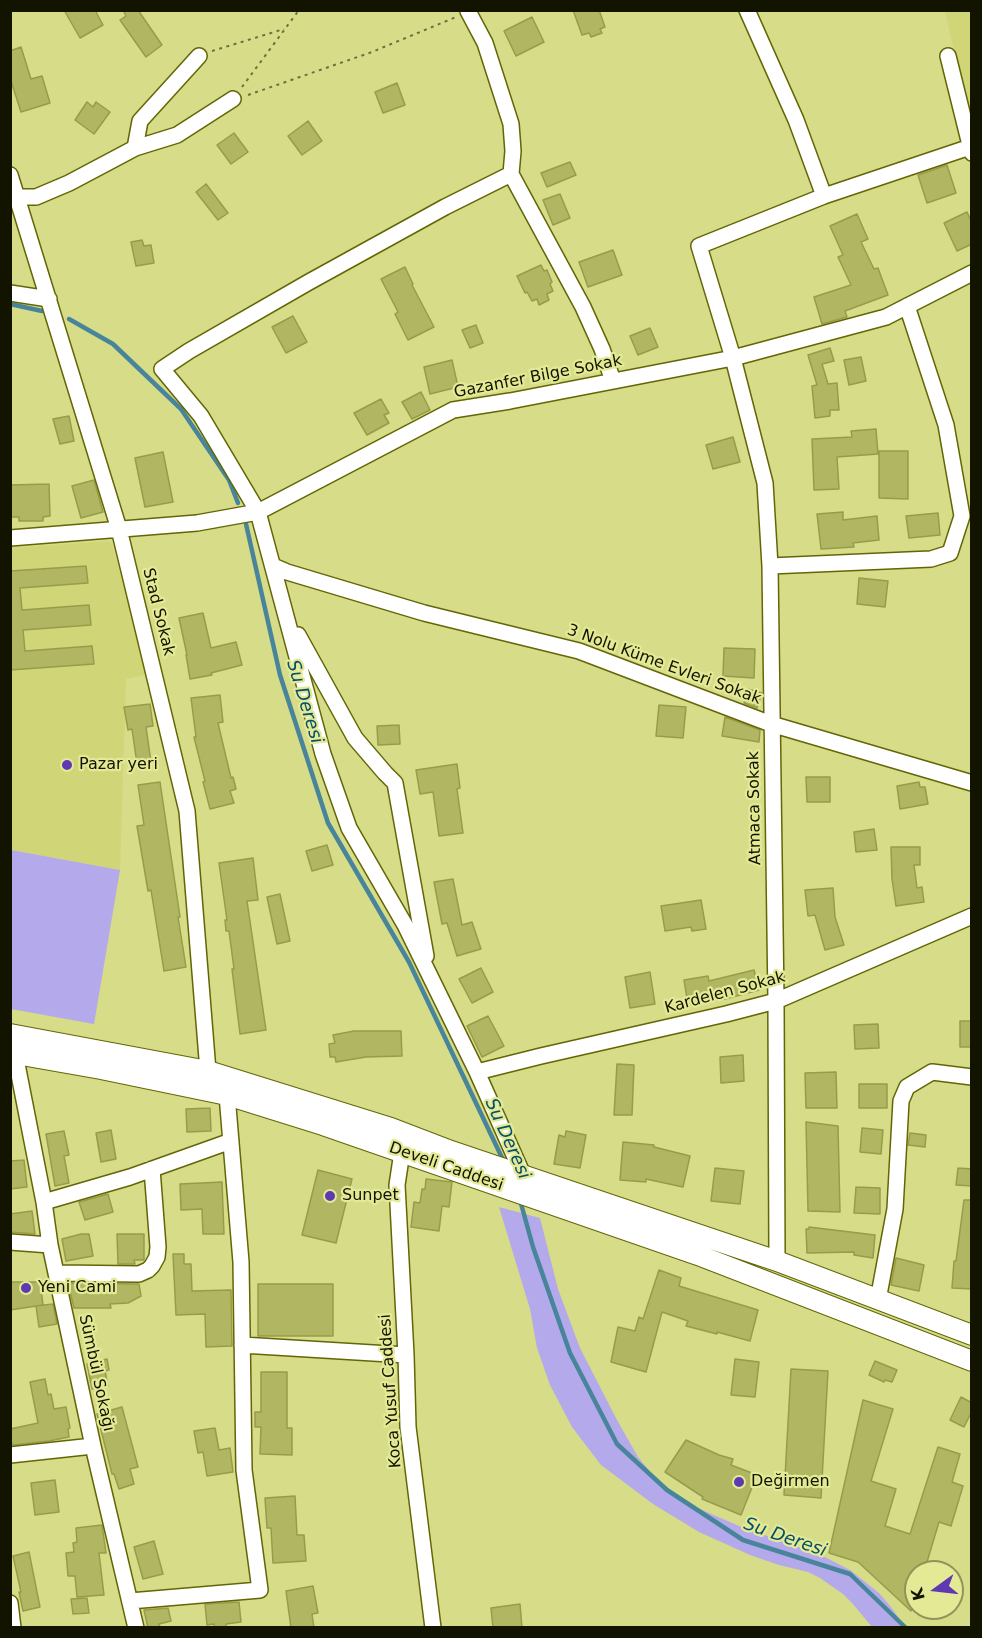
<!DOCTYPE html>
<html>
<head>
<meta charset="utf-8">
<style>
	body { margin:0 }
	#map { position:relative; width:982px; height:1638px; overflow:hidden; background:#d6dc88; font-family:"DejaVu Sans",sans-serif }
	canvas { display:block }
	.frame { position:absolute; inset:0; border:12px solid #131400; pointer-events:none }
	.north { position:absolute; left:904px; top:1560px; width:60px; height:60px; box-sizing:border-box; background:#e3e995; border:2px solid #909459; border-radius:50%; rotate:255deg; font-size:16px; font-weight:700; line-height:24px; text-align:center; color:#131400 }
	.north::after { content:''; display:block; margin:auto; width:21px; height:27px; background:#5e39b1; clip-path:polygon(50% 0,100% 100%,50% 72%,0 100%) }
</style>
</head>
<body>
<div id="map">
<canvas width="982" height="1638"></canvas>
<div class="frame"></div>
<div class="north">K</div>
</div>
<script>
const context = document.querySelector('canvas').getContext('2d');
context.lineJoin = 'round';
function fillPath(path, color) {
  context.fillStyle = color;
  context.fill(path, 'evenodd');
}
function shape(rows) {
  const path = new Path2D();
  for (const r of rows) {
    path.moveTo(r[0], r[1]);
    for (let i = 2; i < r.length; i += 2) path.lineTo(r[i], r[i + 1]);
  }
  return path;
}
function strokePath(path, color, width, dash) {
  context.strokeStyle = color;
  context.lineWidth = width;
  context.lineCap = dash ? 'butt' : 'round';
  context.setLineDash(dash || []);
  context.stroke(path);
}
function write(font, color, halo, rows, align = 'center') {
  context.font = font + ' "DejaVu Sans",sans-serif';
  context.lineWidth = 4.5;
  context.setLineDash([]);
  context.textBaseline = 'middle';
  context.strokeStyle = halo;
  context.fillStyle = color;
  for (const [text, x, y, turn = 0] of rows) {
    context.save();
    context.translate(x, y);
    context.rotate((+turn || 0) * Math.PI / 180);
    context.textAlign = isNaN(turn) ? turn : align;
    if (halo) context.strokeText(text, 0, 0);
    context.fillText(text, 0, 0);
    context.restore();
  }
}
const built = shape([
	[945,11,971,11,971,124],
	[111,541,149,674,126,679,120,870,11,850,11,548]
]);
const green = shape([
	[11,850,120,870,94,1024,11,1009],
	[499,1207,540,1218,558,1289,580,1348,617,1420,638,1457,657,1480,668,1490,693,1506,739,1526,821,1555,850,1570,879,1593,891,1607,905,1627,872,1627,853,1604,843,1594,820,1578,808,1572,779,1565,750,1555,699,1532,653,1504,601,1465,572,1427,550,1385,537,1348,530,1309]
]);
const stream = shape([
	[10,304,42,311],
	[69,319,113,344,181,409,229,480,238,503],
	[246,524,280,675,328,823,409,962,504,1162],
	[520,1200,533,1247,570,1353,617,1444,667,1490,743,1540,850,1574,906,1628]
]);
const building = shape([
	[64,10,95,10,103,25,80,38,64,10],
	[123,10,138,10,162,45,146,57,120,20,126,16,123,10],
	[573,10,599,10,605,27,600,29,602,33,591,37,589,33,582,35,573,10],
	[532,17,544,42,516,56,504,31,532,17],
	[21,47,31,79,42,76,50,103,21,112,10,78,10,51,21,47],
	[397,83,405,105,383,113,375,92,397,83],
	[87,102,93,107,96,102,110,112,94,134,75,120,87,102],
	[308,121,322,141,302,155,288,136,308,121],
	[234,133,248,152,231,164,217,145,234,133],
	[570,162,576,175,547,187,541,173,570,162],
	[947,165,956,193,927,203,918,175,947,165],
	[206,184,228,213,218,220,196,192,206,184],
	[560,194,570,218,553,225,543,200,560,194],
	[967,212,972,223,972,244,957,251,944,223,967,212],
	[857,214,868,239,861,242,874,269,878,268,888,295,845,311,847,317,822,324,814,297,851,285,838,257,843,255,830,226,857,214],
	[142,240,144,246,151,245,154,263,136,266,131,242,142,240],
	[613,250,622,275,588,287,579,262,613,250],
	[541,265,544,271,547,270,552,282,550,284,553,291,547,294,549,300,539,305,537,299,532,301,527,292,525,293,517,276,541,265],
	[405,267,413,284,412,285,434,327,408,340,395,314,398,312,381,279,405,267],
	[293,316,307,342,286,353,272,327,293,316],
	[476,325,483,343,470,348,462,330,476,325],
	[650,328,658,347,638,355,630,336,650,328],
	[830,348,834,361,822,364,828,384,837,383,839,410,830,410,830,416,815,418,812,386,817,385,808,355,830,348],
	[861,357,866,381,849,385,844,360,861,357],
	[452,360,458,387,430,394,424,367,452,360],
	[421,392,430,410,412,419,402,402,421,392],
	[381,399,389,413,384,415,389,423,367,435,354,413,381,399],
	[69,416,74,441,60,444,53,419,69,416],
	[876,429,878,454,837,457,839,489,814,490,812,439,852,437,851,431,876,429],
	[733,437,740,462,713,469,706,445,733,437],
	[879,451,908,451,908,499,879,498,879,451],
	[163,452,173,502,145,507,135,458,163,452],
	[94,480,103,512,81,518,72,486,94,480],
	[49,484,50,516,43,517,43,521,19,521,19,517,10,517,10,485,49,484],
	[843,512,843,520,877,516,879,540,853,543,854,547,821,549,817,514,843,512],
	[938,513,940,535,909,538,906,516,938,513],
	[86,566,88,583,20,588,22,610,89,605,91,625,23,630,25,651,92,646,94,664,10,670,10,571,86,566],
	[859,578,888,581,885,607,857,604,859,578],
	[203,613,211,648,236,642,242,665,211,673,212,675,190,679,186,655,187,655,179,618,203,613],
	[724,648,755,649,754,678,723,676,724,648],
	[748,689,762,693,757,708,744,703,748,689],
	[220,695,223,722,218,723,231,778,233,777,236,789,230,791,234,803,210,809,203,782,205,781,194,737,196,737,191,698,220,695],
	[150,704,153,726,146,727,151,762,137,764,132,729,128,730,124,707,150,704],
	[659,705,686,707,683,738,656,736,659,705],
	[725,717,760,730,759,742,722,736,725,717],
	[399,725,400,744,378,745,377,726,399,725],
	[457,764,460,788,457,789,463,833,439,836,433,792,420,794,416,770,457,764],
	[806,777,830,777,830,802,807,802,806,777],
	[160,782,180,917,178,917,186,967,164,971,151,890,148,891,137,826,144,825,138,785,160,782],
	[919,782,920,787,925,787,928,804,900,809,897,786,919,782],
	[874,829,877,850,856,852,854,832,874,829],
	[327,845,333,865,312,871,306,851,327,845],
	[891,847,920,847,920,865,914,865,917,888,922,887,924,902,896,906,892,879,891,847],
	[253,858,258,900,247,901,266,1030,240,1034,232,969,234,969,229,931,226,931,225,920,227,920,219,863,253,858],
	[453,879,462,925,472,922,481,949,457,956,447,923,442,924,434,882,453,879],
	[833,888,835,917,844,945,825,950,815,915,808,916,805,890,833,888],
	[280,894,290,941,277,944,267,897,280,894],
	[701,900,706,929,692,931,691,927,665,931,661,906,701,900],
	[481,968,493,992,472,1003,459,979,481,968],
	[754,970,759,990,725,999,688,1005,684,980,708,976,709,981,754,970],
	[650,972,655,1004,630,1008,625,977,650,972],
	[488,1016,504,1046,482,1057,467,1026,488,1016],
	[960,1021,972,1021,972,1047,960,1047,960,1021],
	[878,1024,879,1048,855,1049,854,1025,878,1024],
	[354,1031,401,1031,402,1056,366,1057,336,1062,335,1057,330,1057,329,1044,335,1043,333,1035,354,1031],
	[743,1055,744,1081,721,1083,720,1057,743,1055],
	[617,1064,634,1065,632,1115,614,1115,617,1064],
	[836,1072,837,1108,806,1108,805,1073,836,1072],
	[859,1084,887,1084,887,1108,859,1108,859,1084],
	[210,1108,211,1131,187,1132,186,1109,210,1108],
	[806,1122,838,1126,840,1212,808,1211,806,1122],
	[862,1128,883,1130,881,1154,860,1152,862,1128],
	[111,1130,116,1159,101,1162,96,1133,111,1130],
	[64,1131,69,1155,64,1156,69,1183,55,1186,46,1134,64,1131],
	[566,1131,586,1135,580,1168,554,1164,559,1135,565,1137,566,1131],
	[910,1133,926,1135,925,1147,908,1145,910,1133],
	[623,1142,654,1145,654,1147,690,1156,683,1187,646,1179,646,1182,620,1180,623,1142],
	[24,1160,27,1187,10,1189,10,1161,24,1160],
	[715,1168,744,1171,740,1204,711,1201,715,1168],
	[958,1168,972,1169,972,1186,956,1185,958,1168],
	[318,1170,352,1179,336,1243,302,1235,318,1170],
	[426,1179,452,1182,449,1207,442,1206,439,1231,411,1227,414,1202,420,1203,422,1189,425,1189,426,1179],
	[222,1182,224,1234,203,1234,202,1209,181,1210,180,1184,222,1182],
	[856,1187,880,1188,880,1214,854,1213,856,1187],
	[108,1194,113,1212,85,1220,79,1202,108,1194],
	[964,1200,972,1200,972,1289,952,1288,954,1261,956,1261,964,1200],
	[32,1211,35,1234,10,1232,10,1214,32,1211],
	[809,1227,875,1235,873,1258,854,1255,854,1252,807,1253,806,1229,809,1229,809,1227],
	[81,1234,89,1234,93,1256,66,1261,62,1239,81,1234],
	[117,1234,144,1234,144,1260,134,1260,135,1264,118,1264,117,1234],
	[173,1254,184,1254,184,1264,191,1264,192,1291,231,1290,232,1346,206,1347,205,1314,176,1315,173,1254],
	[896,1258,924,1265,919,1291,891,1285,896,1258],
	[659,1270,681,1278,679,1286,758,1310,750,1341,717,1332,717,1334,686,1326,688,1321,662,1312,646,1372,611,1362,618,1327,635,1331,639,1317,643,1319,659,1270],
	[10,1282,40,1282,43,1305,10,1310,10,1282],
	[68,1283,139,1284,141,1296,128,1303,110,1304,111,1308,74,1308,68,1283],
	[258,1284,333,1284,333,1336,258,1336,258,1284],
	[53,1304,57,1324,39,1327,36,1306,53,1304],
	[107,1359,109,1370,105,1371,108,1386,92,1389,87,1364,107,1359],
	[735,1359,759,1362,755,1397,731,1395,735,1359],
	[875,1361,897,1370,892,1382,885,1380,884,1382,869,1375,875,1361],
	[791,1369,828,1371,821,1498,784,1495,791,1369],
	[261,1372,287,1372,287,1428,292,1428,292,1455,260,1454,261,1427,255,1427,255,1412,261,1412,261,1372],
	[45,1379,48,1395,51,1394,54,1409,66,1407,70,1428,68,1429,69,1437,49,1441,13,1445,12,1443,10,1444,10,1429,38,1423,30,1382,45,1379],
	[961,1397,972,1403,972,1411,964,1427,950,1420,961,1397],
	[863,1400,893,1409,871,1481,896,1489,885,1526,910,1534,938,1447,960,1454,952,1482,963,1486,951,1526,939,1522,924,1572,916,1572,916,1596,911,1611,858,1562,829,1553,863,1400],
	[122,1407,138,1467,130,1469,134,1484,119,1489,114,1474,112,1474,97,1414,122,1407],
	[215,1428,219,1450,230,1448,233,1472,207,1476,203,1452,198,1453,194,1431,215,1428],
	[686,1440,719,1455,733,1459,731,1465,757,1475,741,1515,702,1499,703,1497,665,1472,686,1440],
	[55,1480,59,1512,35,1515,31,1483,55,1480],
	[295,1496,297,1535,304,1535,306,1561,273,1563,271,1528,267,1528,265,1498,295,1496],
	[102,1525,106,1553,99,1553,104,1595,77,1597,75,1576,68,1576,66,1553,74,1552,73,1543,77,1542,76,1528,102,1525],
	[154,1541,163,1574,143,1579,134,1547,154,1541],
	[29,1552,40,1607,23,1611,19,1592,21,1592,13,1556,29,1552],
	[313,1586,318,1613,312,1614,314,1628,291,1628,286,1591,313,1586],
	[87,1598,89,1613,73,1614,71,1599,87,1598],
	[239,1602,241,1622,226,1624,226,1628,214,1628,214,1624,207,1625,205,1604,239,1602],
	[520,1604,522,1628,493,1628,491,1608,520,1604],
	[168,1608,171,1621,159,1624,160,1628,148,1628,144,1610,168,1608]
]);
const path = shape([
	[212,51,284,29],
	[242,87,299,10],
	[248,95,372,52,456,17]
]);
const minor = shape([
	[470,10,468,11,485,43,511,124,513,151,511,174,445,207,309,282,189,351,162,369,201,416,258,512,323,754,349,828,405,925,477,1072,523,1175],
	[747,10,796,120,824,196],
	[948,56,972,153],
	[135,148,177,135,233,99],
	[511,174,583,307,602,349,613,381],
	[10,175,119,529,187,811,208,1071],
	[18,197,36,197,69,183,135,148,140,121,199,56],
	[10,293,49,299],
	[10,538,197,523,258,512,453,410,510,401,733,358,886,317,972,273],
	[273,566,287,572,424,613,579,651,771,724,972,783],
	[770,566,931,559,950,553,962,516,946,425,907,306],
	[298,635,355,738,385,773,395,783,426,956],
	[15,1054,44,1202,50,1245,93,1446,136,1628],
	[477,1072,541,1056,726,1014,776,1001,972,916],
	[402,1152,397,1185,406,1355,408,1427,433,1628],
	[44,1202,130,1177,231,1141],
	[10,1242,50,1245],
	[777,1261,776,1001,770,566,765,483,733,358,699,246,824,196,970,147],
	[56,1273,139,1274,148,1270,152,1266,157,1257,158,1247,152,1169],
	[878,1300,895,1209,901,1101,907,1087,932,1072,972,1077],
	[242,1345,406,1355],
	[10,1455,93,1446],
	[130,1601,260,1590,244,1470,241,1262,227,1095],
	[10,1603,13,1628]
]);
const major = shape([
	[10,1034,208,1071,391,1128,451,1151,777,1261,972,1335],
	[10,1053,101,1069,227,1095,323,1125,698,1255,972,1361]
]);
const markers = [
	[67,765,6,"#5e39b1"],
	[330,1196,6,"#5e39b1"],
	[26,1288,6,"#5e39b1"],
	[739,1482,6,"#5e39b1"]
];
const streetNames = [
	["Gazanfer Bilge Sokak",538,377,-11],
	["Stad Sokak",158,612,76],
	["3 Nolu Küme Evleri Sokak",664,665,20],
	["Atmaca Sokak",755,808,-91],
	["Kardelen Sokak",725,993,-15],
	["Develi Caddesi",446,1167,19],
	["Sümbül Sokağı",96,1373,78],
	["Koca Yusuf Caddesi",391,1391,-94]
];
const poiNames = [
	["Pazar yeri",79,765],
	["Sunpet",342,1196],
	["Yeni Cami",38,1288],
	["Değirmen",751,1482]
];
const waterNames = [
	["Su Deresi",304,702,73],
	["Su Deresi",507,1139,66],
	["Su Deresi",785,1538,19]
];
fillPath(built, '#d0d578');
fillPath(green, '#b4a9eb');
strokePath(stream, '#48859b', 4.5);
fillPath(building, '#b1b663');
strokePath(building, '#989c49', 1.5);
strokePath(minor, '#636604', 18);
strokePath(major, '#636604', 22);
strokePath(path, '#6c703e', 2, [3, 4.5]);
strokePath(minor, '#fff', 15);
strokePath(major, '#fff', 20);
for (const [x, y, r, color] of markers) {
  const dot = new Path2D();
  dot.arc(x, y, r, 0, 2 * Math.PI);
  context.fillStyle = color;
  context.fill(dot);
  strokePath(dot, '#e3e995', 2);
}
write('16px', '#131400', '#e3e995', streetNames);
write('16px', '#131400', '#e3e995', poiNames, 'left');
write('italic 18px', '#054f6b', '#e3e995', waterNames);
</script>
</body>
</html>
